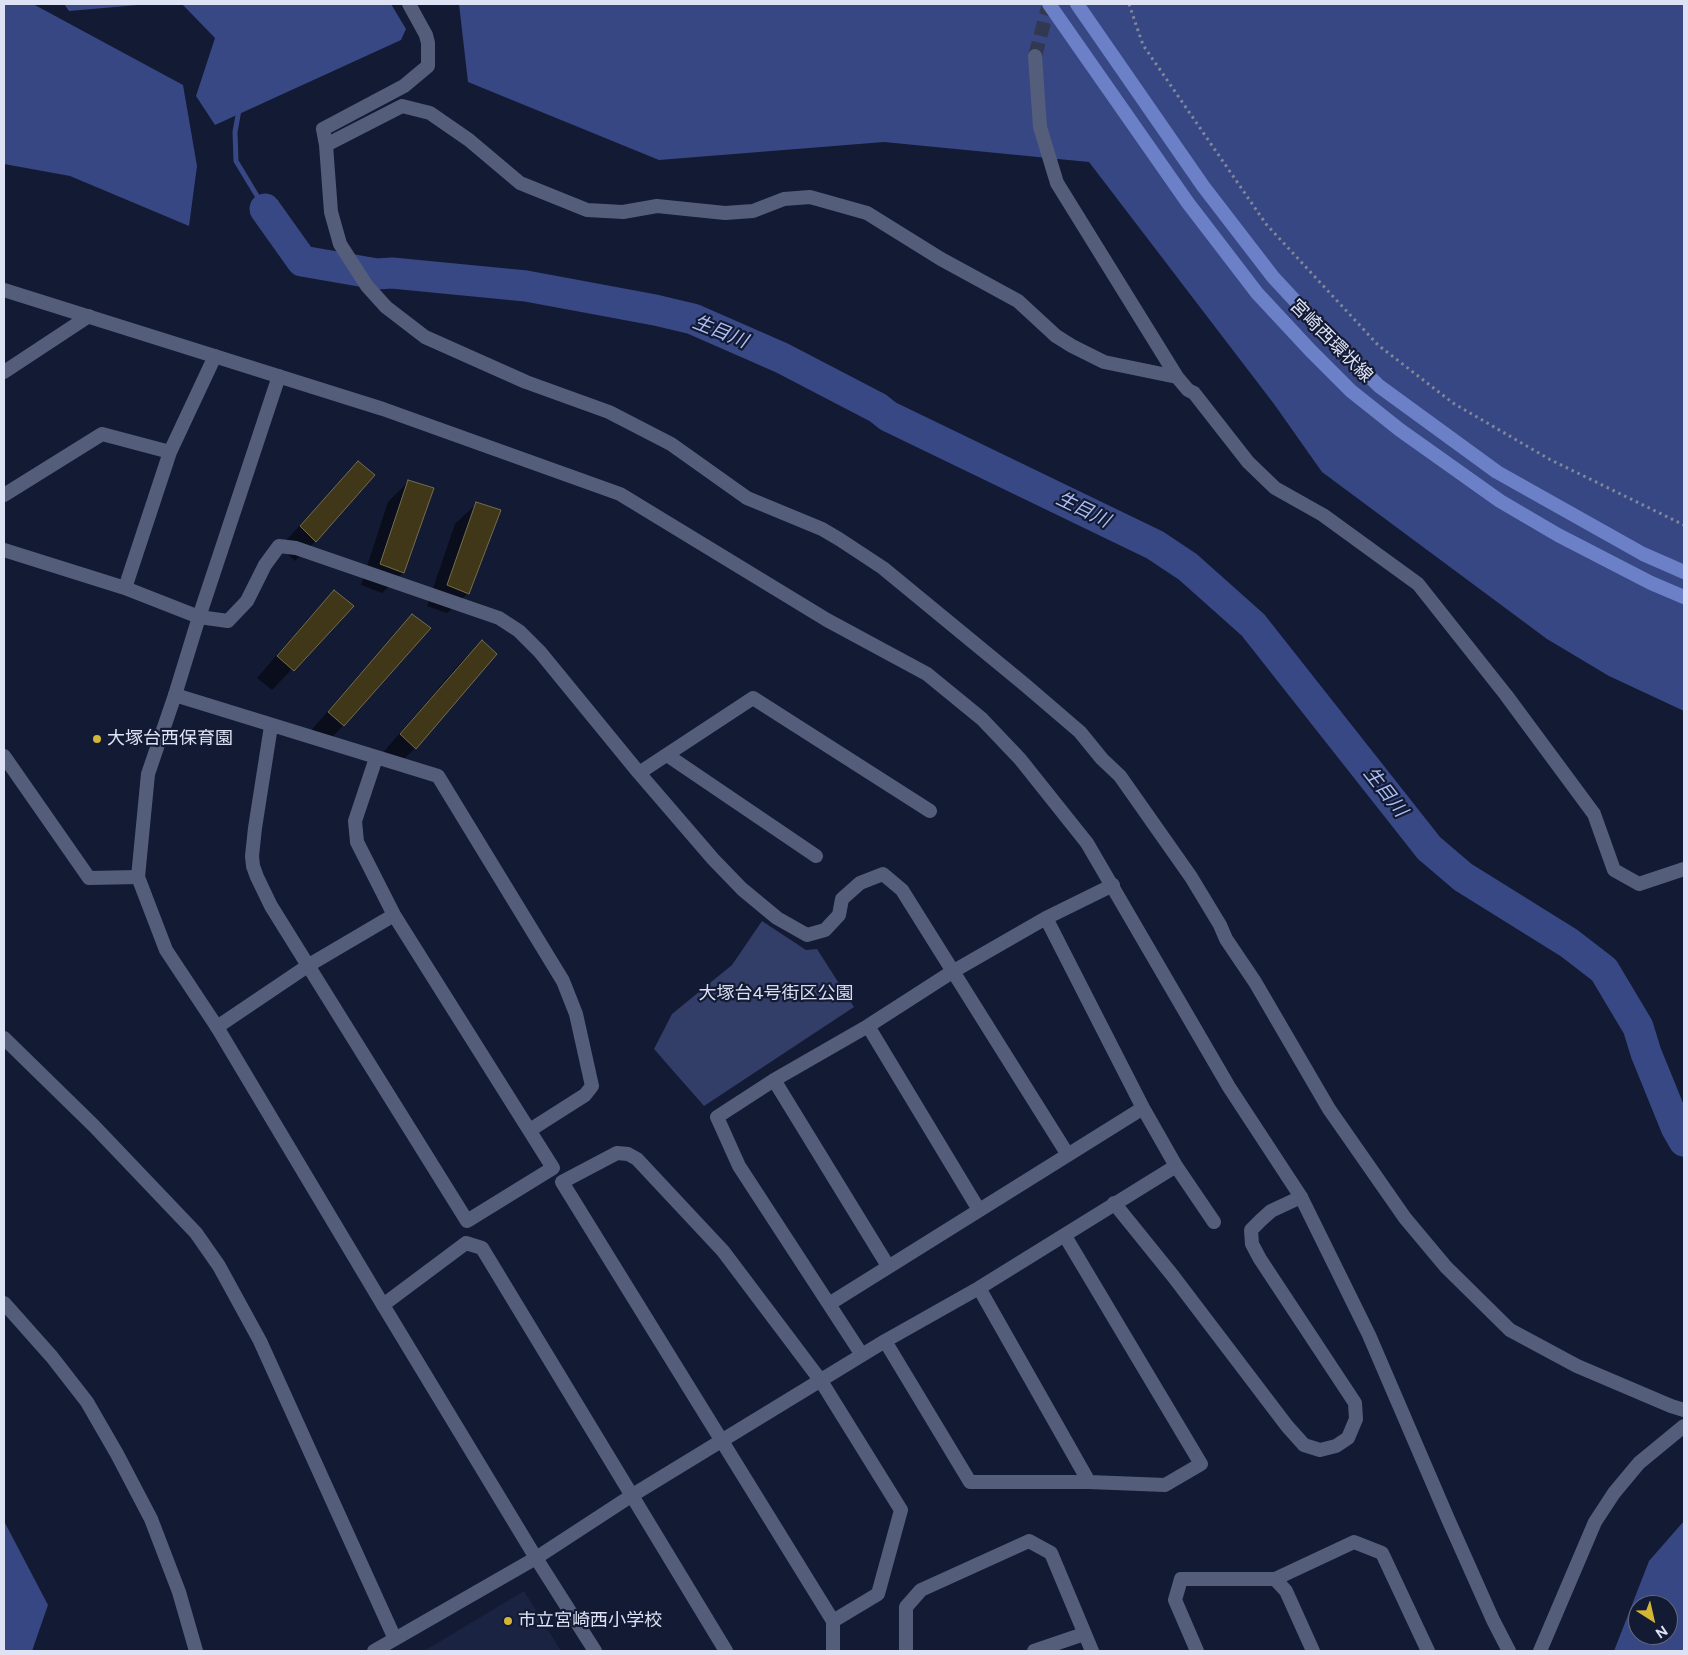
<!DOCTYPE html>
<html>
<head>
<meta charset="utf-8">
<style>
	body { margin:0 }
	#map { position:relative; width:1688px; height:1655px; overflow:hidden; background:#131a33; font-family:Figtree,sans-serif }
	canvas { display:block }
	.frame { position:absolute; inset:0; border:5px solid #dde3f4; pointer-events:none }
	.north { position:absolute; left:1628px; top:1595px; width:50px; height:50px; box-sizing:border-box; background:#131a33; border:1px solid #646a80; border-radius:50%; rotate:145deg; font-size:14px; font-weight:700; line-height:20px; text-align:center; color:#dde3f4 }
	.north::after { content:''; display:block; margin:auto; width:18px; height:22px; background:#d3b635; clip-path:polygon(50% 0,100% 100%,50% 72%,0 100%) }
</style>
</head>
<body>
<div id="map">
<canvas width="1688" height="1655"></canvas>
<div class="frame"></div>
<div class="north">N</div>
</div>
<script>
const context = document.querySelector('canvas').getContext('2d');
context.lineJoin = 'round';
function fillPath(path, color) {
  context.fillStyle = color;
  context.fill(path, 'evenodd');
}
function shape(rows) {
  const path = new Path2D();
  for (const r of rows) {
    path.moveTo(r[0], r[1]);
    for (let i = 2; i < r.length; i += 2) path.lineTo(r[i], r[i + 1]);
  }
  return path;
}
function strokePath(path, color, width, dash) {
  context.strokeStyle = color;
  context.lineWidth = width;
  context.lineCap = dash ? 'butt' : 'round';
  context.setLineDash(dash || []);
  context.stroke(path);
}
function write(font, color, halo, rows, align = 'center') {
  context.font = font + ' Figtree,"Noto Sans JP",sans-serif';
  context.lineWidth = 4.5;
  context.setLineDash([]);
  context.textBaseline = 'middle';
  context.strokeStyle = halo;
  context.fillStyle = color;
  for (const [text, x, y, turn = 0] of rows) {
    context.save();
    context.translate(x, y);
    context.rotate((+turn || 0) * Math.PI / 180);
    context.textAlign = isNaN(turn) ? turn : align;
    if (halo) context.strokeText(text, 0, 0);
    context.fillText(text, 0, 0);
    context.restore();
  }
}
const built = shape([
	[524,1591,561,1651,424,1651]
]);
const green = shape([
	[762,921,806,950,817,949,854,1007,704,1106,654,1049,672,1014,732,965]
]);
const forest = shape([
	[4,4,33,4,183,85,197,166,189,226,70,176,4,164],
	[459,4,1684,4,1684,711,1609,676,1547,639,1322,472,1274,404,1089,162,884,142,659,160,468,82],
	[4,1521,48,1605,32,1651,4,1651],
	[1684,1521,1684,1651,1614,1651,1649,1561],
	[1638,1605,1668,1605,1668,1635,1638,1635]
]);
const water = shape([
	[64,4,150,4,69,11],
	[182,4,391,4,406,29,401,40,215,125,196,96,215,38]
]);
const shadow = shape([
	[358,462,316,541,295,561,280,547],
	[409,481,432,489,403,573,382,593,361,585,388,502],
	[476,504,468,593,447,613,427,606,455,524],
	[334,592,352,606,272,690,257,678,314,612],
	[412,616,344,725,323,746,309,733,392,637],
	[482,642,415,748,395,768,381,755,461,662]
]);
const stream = shape([
	[239,110,235,132,236,161,265,209]
]);
const river = shape([
	[265,209,302,261,377,274,392,273,526,286,655,310,693,319,782,358,878,408,888,416,1155,545,1188,567,1253,625,1429,848,1463,877,1569,943,1604,970,1638,1027,1646,1053,1676,1127,1684,1141]
]);
const building = shape([
	[358,461,375,475,316,542,300,526,358,461],
	[408,480,434,488,404,573,380,564,408,480],
	[476,502,501,510,469,594,447,585,476,502],
	[334,590,354,606,294,671,277,656,334,590],
	[412,614,431,628,344,726,328,712,412,614],
	[482,640,497,654,416,749,400,734,482,640]
]);
const minorTunnel = shape([
	[1035,56,1049,4]
]);
const path = shape([
	[1129,4,1143,45,1266,224,1378,345,1453,403,1549,459,1684,525]
]);
const minor = shape([
	[409,4,426,35,428,43,428,66,404,86,323,129,326,145,331,212,340,244,367,286,386,307,425,337,526,382,609,412,671,444,747,498,822,529,839,539,883,568,1024,684,1080,732,1102,759,1120,776,1191,877,1220,925,1226,939,1255,982,1329,1109,1405,1218,1446,1267,1510,1330,1577,1366,1671,1406,1684,1410],
	[1035,56,1040,127,1057,183,1177,377,1188,390,1194,393,1248,462,1275,488,1323,515,1418,584,1506,695,1594,814,1614,870,1639,884,1684,869],
	[326,145,402,106,430,113,469,140,520,183,587,210,623,212,657,206,725,213,753,211,784,199,810,197,867,213,941,259,1018,301,1056,336,1072,346,1104,362,1177,377],
	[4,372,89,316],
	[4,495,102,434,170,452],
	[4,550,125,588,199,617,228,621,247,601,265,565,279,546,296,548,499,618,519,631,540,652,639,773,713,859,742,889,777,918,807,935,825,930,839,915,842,899,860,883,883,874,902,890,1068,1155],
	[125,588,170,452,215,356],
	[175,695,438,776,563,981,576,1014,592,1086,585,1095,530,1130],
	[271,726,255,828,252,856,253,866,257,877,271,906,467,1221,553,1168,394,915,357,842,355,821,376,758],
	[667,755,816,856],
	[4,756,89,878,138,877],
	[639,773,753,698,930,811],
	[868,1026,979,1210],
	[217,1027,309,965,394,915],
	[4,1038,94,1126,196,1233,219,1266,260,1341,395,1639],
	[774,1080,888,1266],
	[1176,1166,1214,1222],
	[1114,1203,1173,1276,1287,1426,1304,1445,1320,1450,1336,1446,1348,1438,1356,1419,1355,1403,1260,1259,1252,1244,1251,1230,1261,1220,1271,1211,1301,1197],
	[979,1288,1089,1482],
	[829,1304,1143,1108],
	[383,1305,466,1243,482,1248,726,1651],
	[885,1341,970,1482,1089,1482,1165,1485,1201,1464,1065,1236],
	[862,1355,739,1166,717,1117,774,1080,868,1026,952,972,1046,918,1113,885],
	[1275,1579,1286,1591,1313,1651],
	[374,1651,536,1558,631,1496,885,1341,979,1288,1176,1166,1143,1108,1046,918],
	[833,1651,833,1621,562,1182,617,1153,628,1154,637,1159,723,1251,821,1381,901,1510,878,1594,833,1621],
	[906,1651,906,1607,921,1590,1029,1541,1051,1553,1092,1651],
	[1034,1651,1084,1634],
	[1197,1651,1175,1600,1181,1579,1275,1579,1354,1542,1382,1553,1428,1651],
	[1540,1651,1595,1522,1614,1493,1639,1463,1684,1426]
]);
const tertiary = shape([
	[4,290,383,409,620,494,827,620,927,674,982,719,1020,759,1087,843,1229,1087,1301,1197,1369,1335,1448,1519,1493,1620,1509,1651],
	[279,376,199,617,175,695,148,774,138,877,166,950,217,1027,383,1305,536,1558,595,1651],
	[4,1303,52,1357,87,1402,117,1454,151,1519,179,1592,196,1651]
]);
const primary = shape([
	[1049,4,1188,203,1257,293,1310,350,1351,391,1400,430,1500,501,1558,535,1651,583,1684,597],
	[1077,4,1203,186,1273,277,1323,331,1379,386,1497,472,1643,554,1684,572]
]);
const markers = [
	[97,739,5,"#d3b635"],
	[508,1621,5,"#d3b635"]
];
const streetNames = [
	["宮崎西環状線",1331,341,45]
];
const poiNames = [
	["大塚台西保育園",107,739],
	["市立宮崎西小学校",518,1621]
];
const parkNames = [
	["大塚台4号街区公園",776,994]
];
const waterNames = [
	["生目川",720,332,22],
	["生目川",1083,510,26],
	["生目川",1385,792,52]
];
fillPath(built, '#1a2341');
fillPath(green, '#323e68');
fillPath(forest, '#374783');
fillPath(water, '#384884');
fillPath(shadow, '#0007');
strokePath(stream, '#384884', 5);
strokePath(river, '#384884', 31);
fillPath(building, '#3f3718');
strokePath(building, '#756d4d', 1);
strokePath(minorTunnel, '#313850', 14, [14, 7]);
strokePath(path, '#80879b', 3, [2.5, 4]);
strokePath(minor, '#545e7b', 14);
strokePath(tertiary, '#545e7b', 14);
strokePath(primary, '#6b80c7', 14);
for (const [x, y, r, color] of markers) {
  const dot = new Path2D();
  dot.arc(x, y, r, 0, 2 * Math.PI);
  context.fillStyle = color;
  context.fill(dot);
  strokePath(dot, '#131a33', 2);
}
write('18px', '#dde3f4', '#131a33', streetNames);
write('18px', '#dde3f4', '#131a33', poiNames, 'left');
write('18px', '#d8def1', '#131a33', parkNames);
write('italic 19px', '#abbdf2', '#131a33', waterNames);
</script>
</body>
</html>
